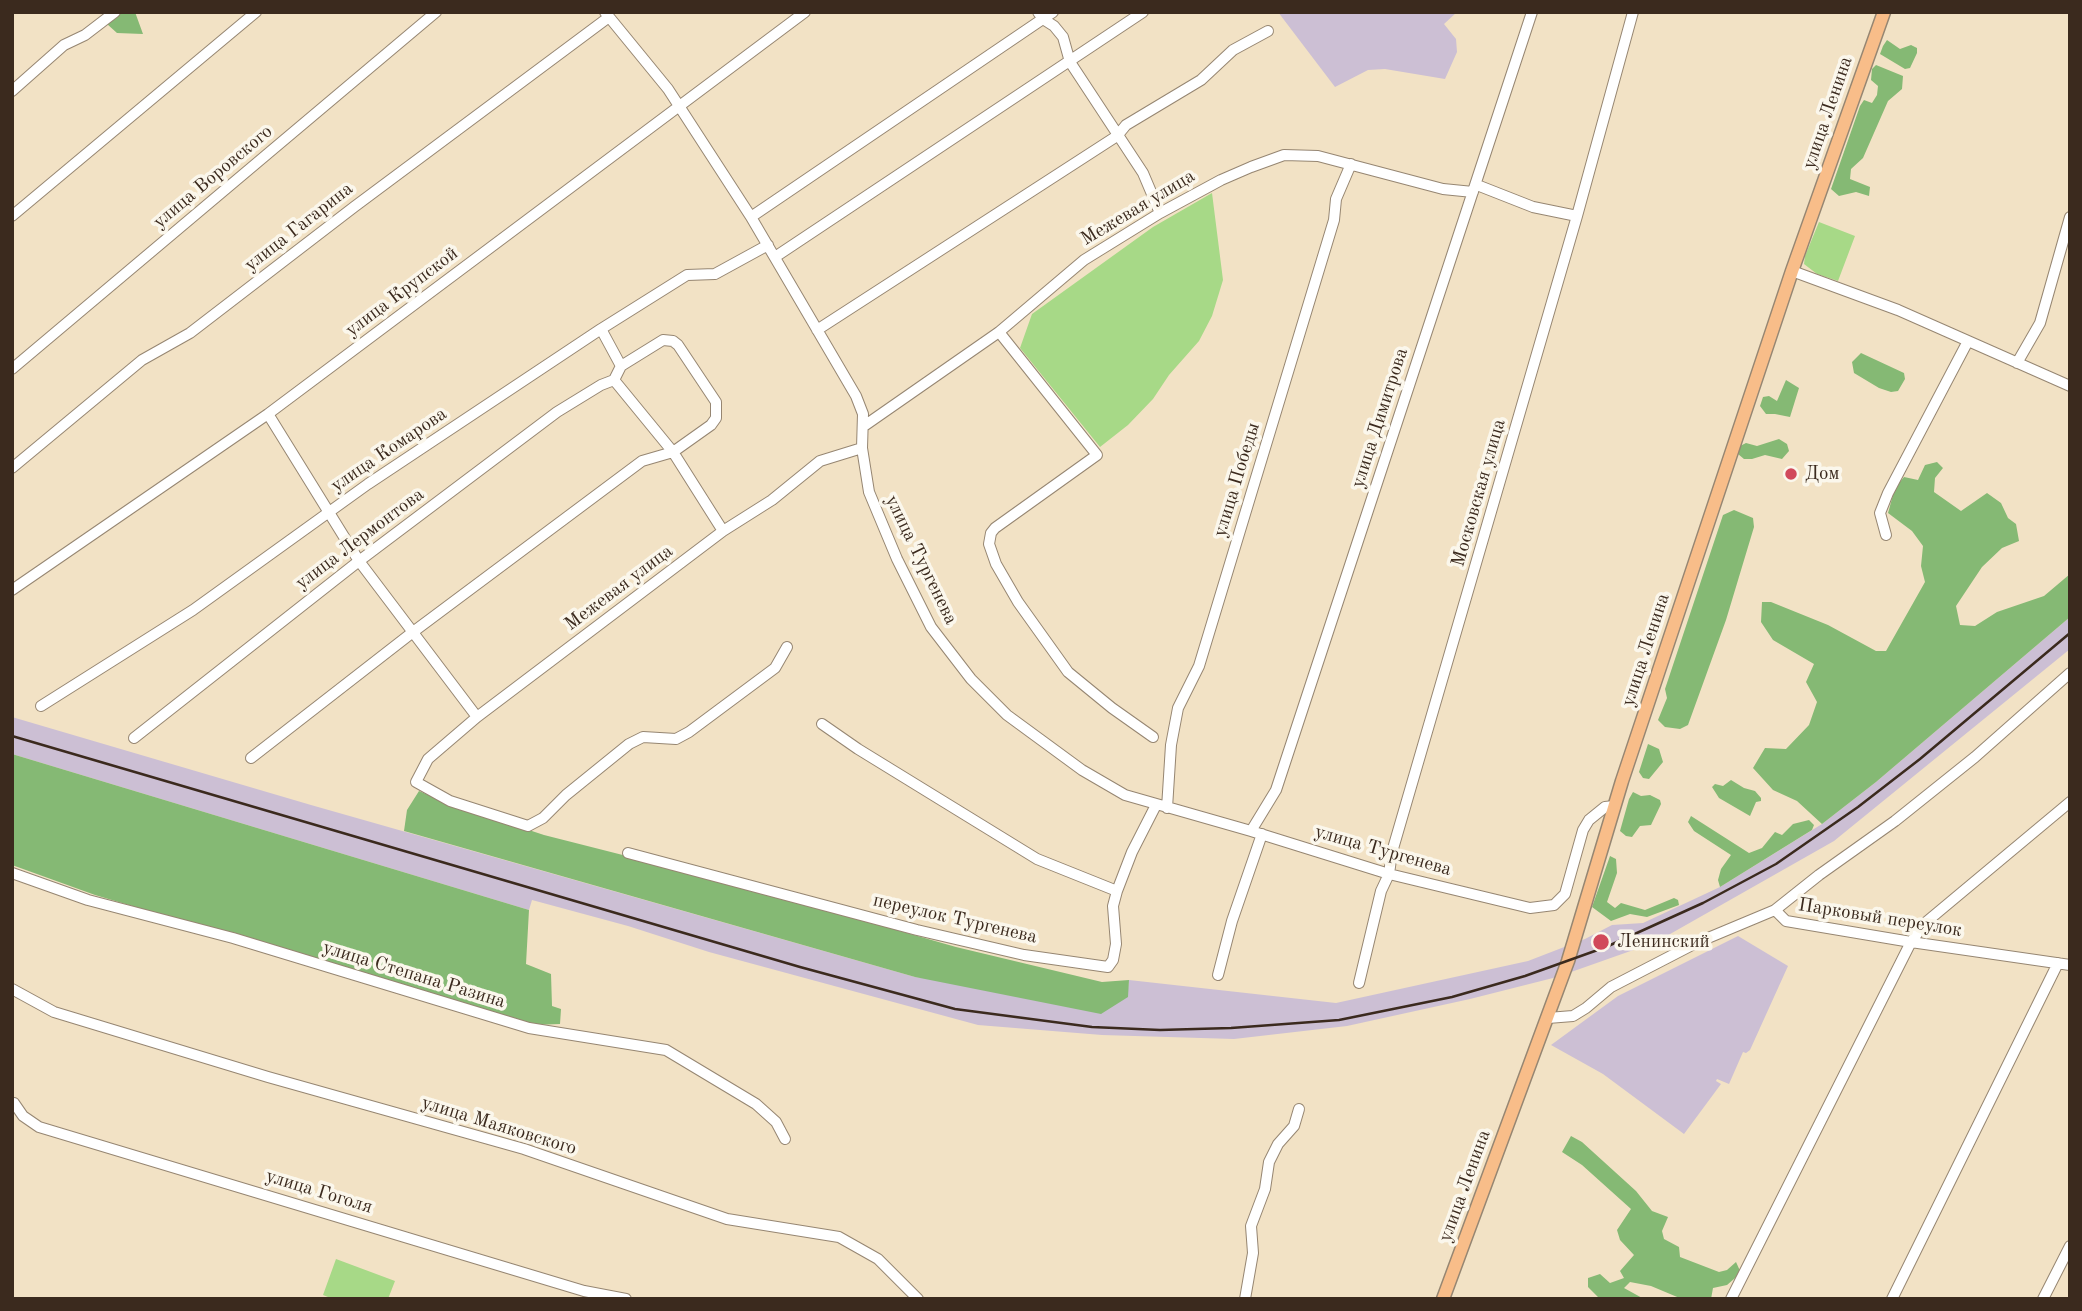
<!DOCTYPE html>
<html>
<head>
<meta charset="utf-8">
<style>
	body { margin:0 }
	#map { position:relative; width:2082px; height:1311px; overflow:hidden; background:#f2e2c5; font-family:"Old Standard TT",serif }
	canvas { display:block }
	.frame { position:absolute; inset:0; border:14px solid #3b2a1e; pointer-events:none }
</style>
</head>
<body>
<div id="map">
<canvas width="2082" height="1311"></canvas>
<div class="frame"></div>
</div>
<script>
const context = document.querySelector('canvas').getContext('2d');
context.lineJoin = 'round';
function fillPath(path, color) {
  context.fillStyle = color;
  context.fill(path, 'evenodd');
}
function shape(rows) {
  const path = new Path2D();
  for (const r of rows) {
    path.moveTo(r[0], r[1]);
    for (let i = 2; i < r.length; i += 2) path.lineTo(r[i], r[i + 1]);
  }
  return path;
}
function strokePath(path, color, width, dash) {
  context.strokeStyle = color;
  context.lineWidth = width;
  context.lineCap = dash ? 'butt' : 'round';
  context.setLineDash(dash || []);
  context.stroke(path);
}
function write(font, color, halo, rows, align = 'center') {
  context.font = font + ' "Old Standard TT",serif';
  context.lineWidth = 7;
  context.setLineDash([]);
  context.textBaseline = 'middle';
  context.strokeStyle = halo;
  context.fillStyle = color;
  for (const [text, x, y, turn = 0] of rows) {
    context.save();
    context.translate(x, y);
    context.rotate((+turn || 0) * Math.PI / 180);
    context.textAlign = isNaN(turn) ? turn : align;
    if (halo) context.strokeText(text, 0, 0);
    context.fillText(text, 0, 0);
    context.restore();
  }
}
const industrial = shape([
	[1278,12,1457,12,1444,24,1456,39,1457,52,1445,79,1385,69,1368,70,1335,87],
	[2070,617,2070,649,1834,841,1656,942,1557,977,1470,999,1347,1026,1234,1039,1102,1035,978,1025,709,952,628,926,532,900,529,910,12,754,12,717,311,805,915,977,1127,997,1129,980,1336,1003,1528,961,1585,939,1612,925,1643,923,1720,887,1822,824,1876,782],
	[1738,936,1788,966,1750,1050,1746,1053,1743,1052,1729,1084,1717,1079,1716,1081,1721,1084,1684,1134,1603,1074,1551,1045,1618,996]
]);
const green = shape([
	[1212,193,1223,280,1212,316,1199,341,1169,375,1153,399,1128,425,1100,447,1020,348,1032,314,1153,227],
	[1819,222,1855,236,1838,281,1817,274,1804,264,1805,256],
	[336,1259,395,1281,388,1299,333,1299,323,1295]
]);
const forest = shape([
	[107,12,135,12,143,34,117,33,107,24],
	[1887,40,1900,49,1911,45,1917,48,1917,53,1910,68,1905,69,1880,54,1883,46],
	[1876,65,1903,76,1902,89,1888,101,1863,158,1851,169,1850,179,1870,187,1869,196,1856,192,1839,196,1831,189,1860,106,1864,100,1872,103,1877,95,1878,86,1871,80,1872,69],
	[1861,353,1904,373,1905,379,1898,391,1891,392,1879,388,1854,373,1852,362],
	[1786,380,1799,388,1790,417,1775,414,1766,414,1760,406,1763,397,1769,396,1777,401],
	[1779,439,1787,444,1789,451,1782,459,1765,455,1752,459,1744,459,1738,454,1740,446,1746,443,1757,446],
	[1937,462,1943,468,1935,478,1934,492,1961,511,1987,493,2001,503,2008,518,2016,524,2019,541,2002,548,1982,567,1956,606,1960,625,1975,626,1997,612,2044,596,2070,574,2070,617,1876,782,1822,824,1797,801,1773,790,1753,768,1765,748,1786,749,1809,725,1817,702,1806,682,1814,664,1773,640,1761,622,1762,602,1771,602,1828,625,1876,651,1886,651,1925,582,1921,566,1923,546,1912,531,1888,513,1895,488,1904,477,1918,480,1925,465],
	[1734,510,1753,518,1754,527,1726,620,1688,725,1680,729,1665,727,1658,720,1667,698,1665,689,1723,515],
	[1648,744,1659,749,1663,762,1649,779,1643,778,1639,772],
	[12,754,529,910,526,964,551,974,552,1006,561,1009,560,1024,534,1025,95,895,12,865],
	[1731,780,1744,788,1755,791,1761,798,1761,801,1756,802,1750,816,1719,798,1712,787,1715,784,1723,786],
	[419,791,450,804,544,835,729,882,956,947,1102,982,1129,980,1128,997,1101,1014,915,977,404,831,407,810],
	[1633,792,1641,796,1650,795,1660,800,1661,804,1651,825,1640,826,1632,837,1626,836,1620,831,1629,799],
	[1691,816,1749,853,1762,848,1775,832,1782,835,1793,824,1809,820,1814,825,1812,830,1720,887,1718,880,1721,869,1731,855,1694,831,1688,822],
	[1610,856,1616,859,1617,873,1607,902,1615,908,1621,903,1645,910,1674,898,1678,900,1679,905,1647,917,1630,914,1611,921,1592,907],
	[1571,1136,1582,1142,1636,1191,1652,1211,1668,1217,1662,1231,1664,1239,1679,1247,1680,1257,1719,1272,1727,1270,1736,1262,1741,1273,1727,1285,1713,1288,1711,1299,1682,1299,1651,1286,1630,1282,1624,1288,1644,1299,1600,1299,1588,1287,1588,1278,1600,1274,1610,1283,1624,1278,1620,1271,1634,1255,1620,1240,1617,1230,1631,1209,1582,1165,1562,1152]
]);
const minor = shape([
	[605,12,668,89,751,217,856,396,863,414,862,448,869,492,897,559,931,627,971,679,1007,715,1082,770,1125,795,1251,831,1389,874,1530,908,1554,905,1565,894,1583,830,1589,820,1605,807,1614,806],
	[1038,12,1043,19,1054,26,1063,37,1070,62,1143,173,1160,213],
	[12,91,64,45,85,35,115,12],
	[1477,185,1533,207,1577,216],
	[12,216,256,12],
	[751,217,1053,12],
	[775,257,1143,12],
	[1792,271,1898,310,2070,386],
	[601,329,621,366],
	[817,330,1117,136,1126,125,1201,80,1233,50,1268,31],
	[999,332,1097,455,995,528,991,533,989,544,996,564,1018,602,1068,672,1112,708,1153,737],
	[2017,363,2040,323,2070,217],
	[12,369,436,12],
	[614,380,673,452,723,531],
	[268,414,359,561,477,717],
	[864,426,999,332,1084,260,1160,213,1221,180,1251,167,1284,155,1318,156,1443,189,1473,192],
	[12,468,142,360,190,333,354,207,609,17],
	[1886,535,1880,513,1888,493,1968,341],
	[12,590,268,414,805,12],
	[787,647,775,668,689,732,676,739,643,737,629,744,566,795,543,818,528,826,450,801,416,782,428,759,477,717,723,531,772,500,820,461,862,448],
	[41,706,193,610,368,484,601,329,687,275,715,274,768,245],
	[822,724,858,749,1037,859,1117,891],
	[134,738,359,561,557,412,601,385,614,380],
	[251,758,413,632,642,461,673,452,711,425,716,418,716,402,678,345,673,341,663,340,621,366,614,380],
	[1167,808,1171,745,1178,708,1199,666,1334,220,1336,199,1351,164],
	[1251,831,1276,790,1532,12],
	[628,853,917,930,1024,955,1108,967,1113,960,1116,944,1113,906,1117,891,1132,852,1156,805],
	[12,873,88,900,233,938,529,1028,666,1050,756,1104,776,1122,785,1139],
	[1775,910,1819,875,1895,821,1975,757,2070,673],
	[1218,975,1232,921,1262,834],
	[1359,983,1381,891,1389,874,1392,852,1577,216,1633,12],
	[12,989,54,1012,268,1077,524,1149,727,1219,839,1237,878,1259,918,1299],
	[1548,1018,1573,1016,1586,1008,1611,987,1696,943,1775,910,1786,921,1911,942,2070,965],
	[12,1106,14,1103,23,1116,39,1127,584,1291,626,1299],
	[1245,1299,1253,1253,1251,1226,1265,1189,1269,1162,1278,1144,1294,1126,1299,1109],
	[1731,1299,1911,942,1925,923,2070,802],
	[1892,1299,2058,963],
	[2043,1299,2070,1246]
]);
const major = shape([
	[1443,1299,1568,961,1622,781,1792,271,1884,12]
]);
const rail = shape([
	[12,736,800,967,955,1009,1092,1027,1160,1030,1231,1028,1339,1020,1452,997,1525,976,1606,947,1703,903,1776,864,1858,807,1920,759,2070,633]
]);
const markers = [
	[1791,474,7,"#d1495b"],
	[1601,942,9,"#d1495b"]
];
const streetNames = [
	["улица Ленина",1828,113,-71],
	["улица Воровского",213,177,-40],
	["Межевая улица",1138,208,-31],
	["улица Гагарина",299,227,-38],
	["улица Крупской",402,292,-37],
	["улица Димитрова",1380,418,-72],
	["улица Комарова",389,450,-34],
	["улица Победы",1237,480,-73],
	["Московская улица",1479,493,-74],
	["улица Лермонтова",360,539,-37],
	["улица Тургенева",921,560,64],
	["Межевая улица",619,588,-37],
	["улица Ленина",1646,650,-72],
	["улица Тургенева",1383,851,16],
	["Парковый переулок",1880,918,9],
	["переулок Тургенева",955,919,13],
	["улица Степана Разина",414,975,17],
	["улица Маяковского",499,1126,17],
	["улица Ленина",1465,1186,-70],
	["улица Гоголя",319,1192,17]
];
const poiNames = [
	["Дом",1805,474],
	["Ленинский",1617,942]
];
fillPath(industrial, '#ccbfd4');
fillPath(green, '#a7d987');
fillPath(forest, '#85b974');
strokePath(minor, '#968672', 12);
strokePath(major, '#968672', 15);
strokePath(minor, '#fff', 10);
strokePath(major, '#f8bd89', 12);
strokePath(rail, '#3b2a1e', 2.5);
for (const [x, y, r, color] of markers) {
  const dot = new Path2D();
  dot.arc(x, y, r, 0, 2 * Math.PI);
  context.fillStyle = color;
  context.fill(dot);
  strokePath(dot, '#fbf7ec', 2.5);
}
write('19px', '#3b2a1e', '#fbf7ec', streetNames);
write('19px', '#3b2a1e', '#fbf7ec', poiNames, 'left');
</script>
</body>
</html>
